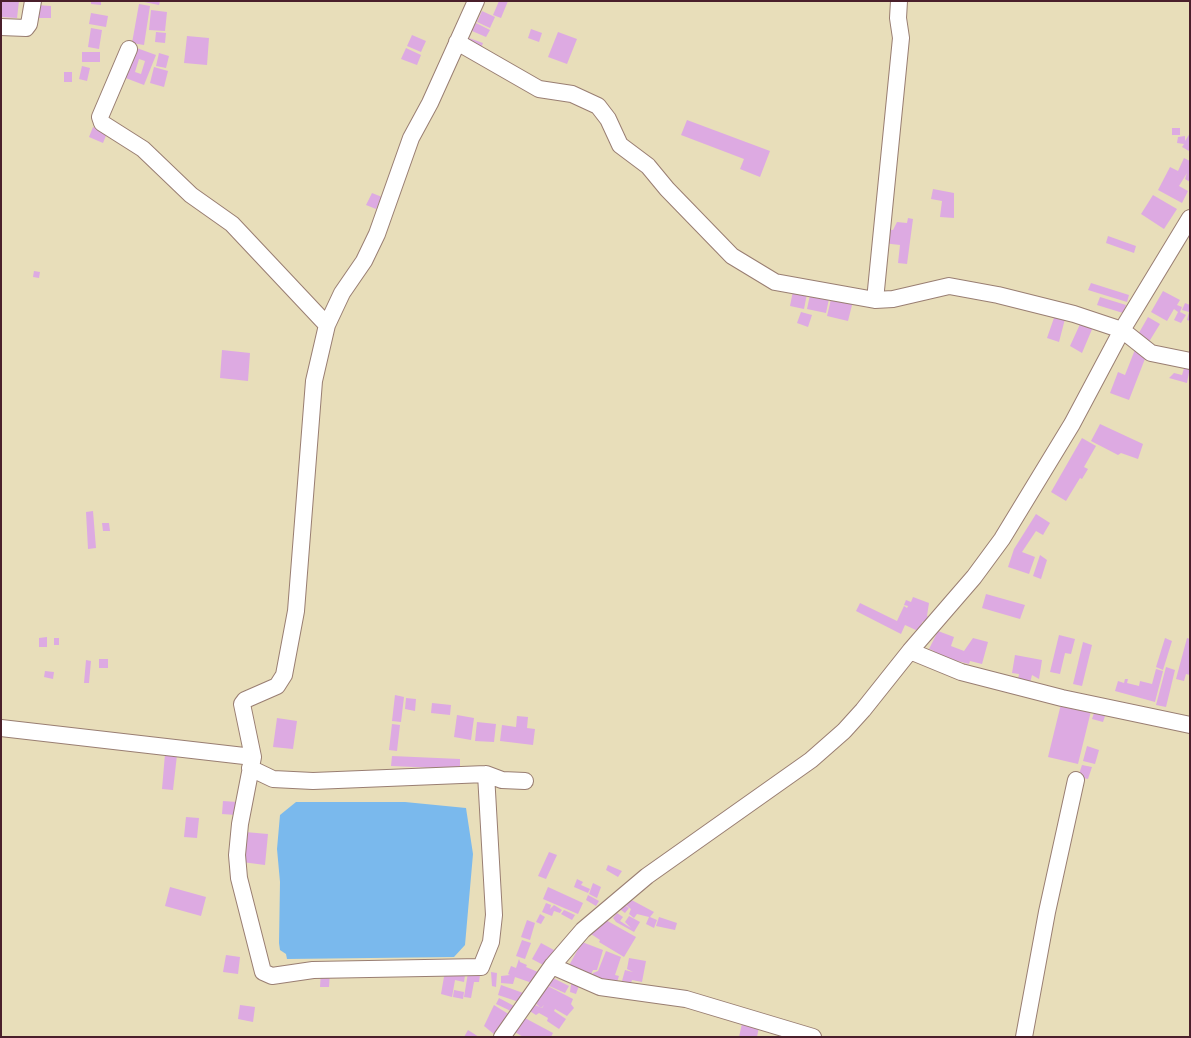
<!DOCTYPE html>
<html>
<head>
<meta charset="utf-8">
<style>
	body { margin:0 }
	#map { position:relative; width:1191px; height:1038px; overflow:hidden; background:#e8deba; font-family:Vollkorn,serif }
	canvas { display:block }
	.frame { position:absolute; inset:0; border:2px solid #4a1f2b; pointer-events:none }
</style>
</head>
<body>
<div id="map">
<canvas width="1191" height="1038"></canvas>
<div class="frame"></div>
</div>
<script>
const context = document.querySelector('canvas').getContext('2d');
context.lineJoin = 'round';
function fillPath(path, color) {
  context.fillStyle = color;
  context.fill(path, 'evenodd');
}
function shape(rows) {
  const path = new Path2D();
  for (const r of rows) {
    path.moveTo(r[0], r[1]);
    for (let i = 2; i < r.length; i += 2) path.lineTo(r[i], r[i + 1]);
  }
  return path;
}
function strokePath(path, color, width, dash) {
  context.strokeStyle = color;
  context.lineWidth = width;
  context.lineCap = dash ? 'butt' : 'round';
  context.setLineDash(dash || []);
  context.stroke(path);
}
const water = shape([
	[296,802,405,802,466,808,473,854,465,945,454,957,287,959,286,954,280,950,279,943,280,882,277,849,280,815]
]);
const building = shape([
	[1,1,19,1,17,18,1,17],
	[91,1,101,1,101,5,91,4],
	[139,1,160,1,159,5],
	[499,1,508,1,501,18,493,15],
	[139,4,150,6,144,45,132,43],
	[37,5,51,6,51,18,36,18],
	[151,10,167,12,165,31,149,30],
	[482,11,495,17,490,28,477,22],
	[91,13,108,16,106,27,89,24],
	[476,23,490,30,486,37,472,31],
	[91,28,102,30,99,49,88,47],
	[531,29,542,33,539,42,528,38],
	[156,32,166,33,165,43,155,42],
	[558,32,577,39,567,64,548,57],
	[412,35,426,41,421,52,407,46],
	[187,36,209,38,207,65,184,63],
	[469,38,483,43,480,51,466,45],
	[134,47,156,55,144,85,123,77],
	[139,59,145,61,141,74,135,72],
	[406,48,421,55,417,65,401,59],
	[82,52,100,52,100,62,82,62],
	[159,53,169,56,166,68,156,66],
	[82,66,90,68,87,81,79,79],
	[154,67,168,71,164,87,150,83],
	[64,72,72,72,72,82,64,82],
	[687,120,770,151,760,177,740,169,744,159,681,135],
	[93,127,107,133,103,143,89,137],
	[1172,128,1180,128,1180,135,1172,135],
	[1190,133,1190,149,1189,151,1182,147,1184,144,1177,143,1178,137,1185,136,1185,141],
	[1184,158,1190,161,1190,182,1185,179,1187,173,1179,186,1188,191,1182,203,1158,190,1170,167,1178,171],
	[933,189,954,193,954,218,940,217,942,201,931,199],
	[372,193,382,197,376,209,366,205],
	[1153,195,1177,209,1164,229,1141,214],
	[908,218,913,219,907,264,898,263,900,245,883,243,884,229,893,230,897,222,907,223],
	[1108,236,1136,246,1134,253,1106,243],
	[34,271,40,272,39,278,33,277],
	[1091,283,1129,295,1127,302,1088,290],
	[811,290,830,294,826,313,807,309],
	[793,291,807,294,804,309,790,306],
	[1163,291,1180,300,1177,305,1182,307,1180,312,1186,315,1181,323,1174,320,1178,312,1174,309,1167,321,1151,312],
	[832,295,853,301,848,321,827,316],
	[1100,297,1126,305,1123,313,1097,305],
	[1185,303,1190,305,1190,321,1187,320,1189,312,1182,310],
	[801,312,812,315,808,327,797,323],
	[1055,315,1065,319,1059,342,1047,338],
	[1148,317,1160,324,1147,345,1136,338],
	[1081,322,1093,327,1082,353,1070,346],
	[1136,347,1148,351,1129,400,1110,393,1118,372,1125,375],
	[222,350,250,353,248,381,220,378],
	[1185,365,1190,367,1187,383,1169,378,1174,373,1182,375],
	[1100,424,1143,444,1138,459,1121,453,1118,455,1091,441],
	[1082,438,1096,446,1084,467,1088,469,1082,479,1080,478,1066,501,1051,492],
	[93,511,96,548,88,549,86,512],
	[1036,514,1050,523,1043,535,1036,531,1022,552,1035,557,1029,574,1008,567,1014,549],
	[102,523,109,523,110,531,103,531],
	[1040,555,1047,560,1041,579,1033,576],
	[986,594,1025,605,1020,619,982,608],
	[913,597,929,603,927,616,931,618,926,626,923,621,918,631,905,625,901,634,856,611,860,603,897,621,904,606,907,608,908,606,904,605,906,600,911,602],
	[938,631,954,637,951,646,964,651,973,638,988,642,982,664,970,661,969,664,934,655,934,651,929,649],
	[1059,635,1075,639,1071,654,1065,653,1060,674,1050,672],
	[47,637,47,647,39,647,39,638],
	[54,638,59,638,59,645,54,645],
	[1165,638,1172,641,1163,670,1156,667],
	[1187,638,1190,639,1190,675,1186,674,1184,681,1176,679],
	[1083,642,1092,645,1082,686,1073,684],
	[1015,655,1042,660,1039,679,1032,675,1030,683,1018,680,1019,674,1012,673],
	[99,659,108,659,108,668,99,668],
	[86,660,91,661,89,683,84,683],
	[1166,667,1175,670,1166,707,1156,705],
	[1156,669,1163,671,1155,702,1115,691,1118,681,1124,683,1125,679,1128,679,1127,683,1139,686,1140,681,1152,684],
	[45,671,54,672,53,679,44,677],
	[395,695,404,697,401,722,392,721],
	[406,698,416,699,415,711,405,709],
	[432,703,451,705,450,715,431,713],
	[1061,704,1091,711,1078,764,1048,757],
	[1095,710,1106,713,1103,722,1092,719],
	[457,715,474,718,471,740,454,737],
	[517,716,528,717,527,728,535,729,533,745,500,741,502,725,516,727],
	[277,718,297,721,293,749,273,747],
	[477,722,496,724,494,742,475,741],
	[392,724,400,725,397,751,389,750],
	[1087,746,1099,750,1095,764,1083,761],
	[165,754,177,755,173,790,162,789],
	[392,756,460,759,460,769,391,766],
	[1082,765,1092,767,1088,779,1078,777],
	[223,801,237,802,236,815,222,814],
	[186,817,199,818,197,838,184,837],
	[245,832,268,834,265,865,242,862],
	[549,852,557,855,546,879,538,876],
	[608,865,622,871,618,877,606,870],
	[577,879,583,882,581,885,590,889,588,893,574,887],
	[593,883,601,887,597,898,589,894],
	[170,887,206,897,201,916,165,906],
	[548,887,583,903,578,914,543,899],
	[588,895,599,901,596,906,586,900],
	[626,897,654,912,650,917,657,920,654,928,646,924,649,917,637,914,634,918,629,914,631,909,622,902],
	[620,902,629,908,625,913,617,907],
	[546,903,551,905,550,909,554,905,562,910,560,913,554,911,552,916,542,912],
	[564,910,575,915,572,920,561,914],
	[617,913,623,917,620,921,631,928,625,922,629,916,640,922,634,932,616,922,613,918],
	[540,914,545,917,541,924,536,922],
	[659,917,677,923,675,930,656,926],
	[604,919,636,937,624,957,599,942,600,940,588,932],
	[527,920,535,923,530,940,521,937],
	[522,940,531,943,525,959,516,956],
	[582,942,603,950,597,970,593,970,589,979,567,969],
	[541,943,554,950,545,966,532,959],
	[606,951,621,957,615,975,619,976,616,985,590,981,593,973,598,971],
	[226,955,240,957,238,974,223,972],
	[629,958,646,961,642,982,632,980,631,983,622,981,625,970,633,972,627,969],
	[519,959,520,962,527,965,526,967,538,972,532,983,515,977,513,984,501,983,501,976,510,975,508,974,511,966,516,968],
	[445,971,465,975,464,982,455,980,452,997,441,994],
	[321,972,330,973,329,987,320,987],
	[491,972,497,973,496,987,492,986],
	[468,973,480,975,479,982,474,982,471,998,464,997],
	[551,977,569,986,565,993,547,985],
	[572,977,581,980,576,994,570,992],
	[501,985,526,994,519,1002,498,995],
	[546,985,573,999,571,1004,574,1008,567,1016,555,1009,554,1011,566,1019,559,1029,547,1021,548,1018,539,1013,536,1015,528,1010,533,1004,542,1008,544,1005,541,1008,534,1002],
	[454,990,464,992,463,999,453,997],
	[499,998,516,1007,513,1012,496,1004],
	[240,1005,255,1007,253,1022,238,1019],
	[494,1005,510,1015,495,1035,484,1026],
	[523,1017,553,1033,551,1037,523,1037,515,1032],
	[743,1019,760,1022,757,1037,739,1037],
	[468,1030,479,1037,464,1037]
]);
const minor = shape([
	[476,1,430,103,411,138,377,234,364,261,342,293,327,325,314,381,296,611,284,675,277,686,245,700,242,704,253,757,240,824,237,855,239,878,263,972,272,976,313,970,481,967,491,942,494,915,486,774],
	[1,27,26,28,29,24,33,1],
	[457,42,539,89,572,94,598,106,608,119,620,145,648,166,667,189,732,256,775,282,875,300,893,299,949,286,998,295,1074,314,1122,330,1151,353,1190,361],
	[129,49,100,117,102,123,143,149,191,195,232,224,327,325],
	[875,300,901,38,898,18,899,1],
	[910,651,961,672,1062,698,1190,725],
	[1,728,253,757],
	[250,768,273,779,313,781,486,774,502,780,525,781],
	[552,966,600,987,686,999,813,1037],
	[502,1037,552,966,583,930,647,876,811,760,844,731,863,710,910,651,974,577,1002,539,1072,424,1122,330,1190,218],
	[1024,1037,1047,912,1076,780]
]);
fillPath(water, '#7ab9ed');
fillPath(building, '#ddaae2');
strokePath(minor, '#997e72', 18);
strokePath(minor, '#fff', 16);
</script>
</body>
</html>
